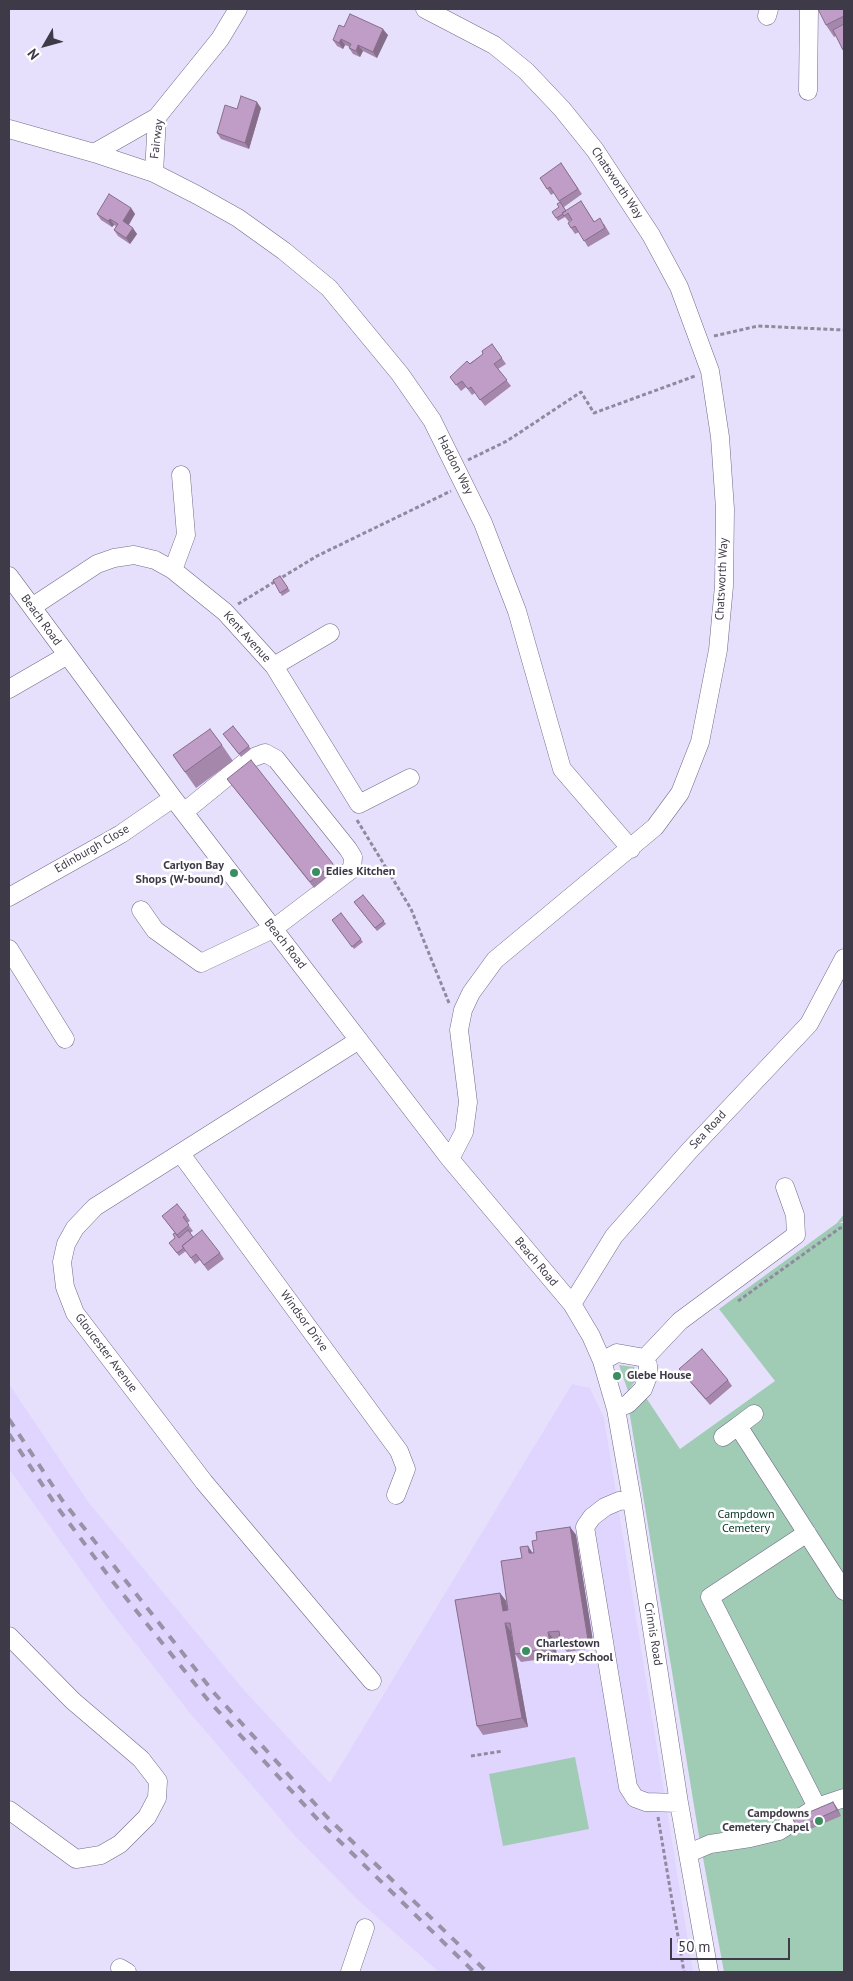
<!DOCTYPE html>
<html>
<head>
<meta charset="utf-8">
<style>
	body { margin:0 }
	#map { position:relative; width:853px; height:1981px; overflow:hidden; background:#e7e0fc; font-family:"PT Sans",sans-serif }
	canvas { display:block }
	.frame { position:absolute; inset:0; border:10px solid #3e3a48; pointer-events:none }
	.north { position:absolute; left:20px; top:20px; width:50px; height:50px; -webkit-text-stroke:4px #fff; paint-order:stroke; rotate:232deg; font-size:14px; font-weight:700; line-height:20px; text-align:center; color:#3e3a48 }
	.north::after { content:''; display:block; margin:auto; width:18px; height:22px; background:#3e3a48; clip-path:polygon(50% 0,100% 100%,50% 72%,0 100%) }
	.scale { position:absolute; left:670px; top:1938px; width:120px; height:22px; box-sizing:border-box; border:2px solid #3e3a48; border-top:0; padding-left:6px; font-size:15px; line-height:18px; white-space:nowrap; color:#3e3a48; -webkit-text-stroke:4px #fff; paint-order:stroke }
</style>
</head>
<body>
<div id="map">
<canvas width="853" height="1981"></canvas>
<div class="frame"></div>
<div class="north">N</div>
<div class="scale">50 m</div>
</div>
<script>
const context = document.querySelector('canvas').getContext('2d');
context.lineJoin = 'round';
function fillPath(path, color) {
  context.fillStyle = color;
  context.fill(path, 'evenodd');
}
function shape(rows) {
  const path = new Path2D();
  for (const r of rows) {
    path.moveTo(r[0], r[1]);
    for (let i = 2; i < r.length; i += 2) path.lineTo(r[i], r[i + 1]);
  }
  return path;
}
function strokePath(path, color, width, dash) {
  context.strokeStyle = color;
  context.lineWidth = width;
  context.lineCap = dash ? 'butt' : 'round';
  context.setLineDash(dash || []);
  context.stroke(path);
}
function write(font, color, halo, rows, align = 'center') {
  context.font = font + ' "PT Sans",sans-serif';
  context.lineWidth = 5;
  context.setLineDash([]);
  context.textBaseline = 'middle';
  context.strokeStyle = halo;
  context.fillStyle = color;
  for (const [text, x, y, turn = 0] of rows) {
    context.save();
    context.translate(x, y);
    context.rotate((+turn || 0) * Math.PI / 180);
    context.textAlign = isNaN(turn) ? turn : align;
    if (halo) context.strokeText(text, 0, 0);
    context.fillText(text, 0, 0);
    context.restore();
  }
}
const built = shape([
	[9,1384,89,1503,244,1690,330,1783,572,1384,590,1388,604,1418,693,1972,439,1972,361,1903,295,1836,189,1712,107,1607,9,1469]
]);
const green = shape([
	[844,1214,844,1221,839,1223,844,1223,844,1972,724,1972,699,1836,629,1410,643,1393,680,1449,775,1381,719,1309,837,1223],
	[619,1365,634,1367,639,1376,628,1391],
	[575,1757,589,1829,503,1846,489,1774]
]);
const path = shape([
	[714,336,758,326,844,330],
	[468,460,507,441,581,392,594,413,695,376],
	[238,604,317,556,451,491],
	[357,820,411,909,449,1003],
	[738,1301,840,1228,844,1228],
	[471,1756,503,1751],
	[658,1817,684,1972]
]);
const minor = shape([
	[425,9,494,45,526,71,562,109,595,150,651,235,679,287,710,371,720,437,725,509,724,586,718,650,700,742,680,793,655,827,495,960,471,993,463,1010,459,1030,468,1102,464,1132,450,1159],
	[767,16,769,9],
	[808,91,809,9],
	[9,129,94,153,154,173,197,195,238,218,284,251,329,288,400,374,432,420,483,523,517,611,562,769,631,849],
	[94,153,157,117],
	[154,173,157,117,220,39,238,9],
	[173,570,186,535,181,475],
	[9,576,173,798,450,1159,572,1304,591,1336,602,1361,616,1409,632,1500,679,1803,709,1972],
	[32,607,97,564,114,558,134,555,155,560,173,570,225,612,274,666,359,804,410,778],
	[274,666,330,633],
	[9,689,66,656],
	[9,897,121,834,173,798],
	[141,910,155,930,201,963,273,929,352,869,353,857,348,849,276,759,265,753,249,759,184,812],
	[9,949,65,1039],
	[359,1040,95,1207,75,1228,66,1244,62,1262,65,1287,75,1313,204,1482,372,1681],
	[181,1154,399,1451,406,1469,396,1495],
	[572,1304,614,1236,690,1150,809,1024,844,958],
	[602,1361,617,1353,645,1358,680,1321,796,1235,795,1215,785,1187],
	[616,1409,628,1404,643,1389,648,1376,648,1365],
	[754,1414,738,1426,844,1591],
	[723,1437,738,1426],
	[632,1500,619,1501,605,1507,592,1517,585,1527,628,1787,635,1798,646,1802,679,1803],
	[807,1533,710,1597,817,1807],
	[9,1636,73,1701,141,1759,158,1781,157,1798,147,1817,120,1844,101,1855,76,1859,9,1810],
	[689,1853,710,1844,750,1838,779,1831,817,1807,844,1798],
	[120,1968,127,1972],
	[350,1972,365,1928]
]);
const rail = shape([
	[9,1419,62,1500,215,1694,327,1817,487,1972],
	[9,1434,55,1504,110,1578,208,1700,321,1823,474,1972]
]);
const wall = shape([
	[844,9,844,52,836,36,834,37,826,25],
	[344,27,388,35,377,58,363,51,360,57,353,54,349,48,350,47,345,45,343,49,337,46,333,40],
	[261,108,249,149,221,139,217,133,237,109],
	[561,163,582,194,564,207,566,211,581,201,594,221,604,224,610,234,588,247,579,232,575,234,571,228,572,219,569,222,565,217,558,221,556,218,560,202,554,193,551,195,540,178],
	[131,208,135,214,129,225,137,234,130,244,118,236,114,230,116,226,114,225,112,227,101,220,97,214],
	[492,344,506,364,498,369,511,386,485,406,475,393,472,395,466,387,461,391,450,377,483,354],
	[280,576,290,591,282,596,273,580],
	[233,726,251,749,241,757,223,734],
	[222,745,233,761,196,788,173,755],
	[227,779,333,864,337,869,314,888],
	[363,895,386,924,377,931,354,902],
	[341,913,363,942,354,949,332,920],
	[186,1215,190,1221,187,1223,193,1231,190,1233,193,1237,220,1253,224,1259,208,1271,200,1260,195,1264,186,1251,179,1256,169,1243,175,1238,175,1233,162,1216],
	[679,1369,728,1380,732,1386,710,1405],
	[570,1527,576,1535,594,1648,567,1652,561,1644,560,1640,555,1641,557,1657,521,1662,515,1654,512,1632,511,1632,528,1727,483,1735,477,1726,500,1593,506,1601,508,1610,522,1558,534,1553,537,1540],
	[833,1802,837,1808,841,1816,801,1833,797,1828]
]);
const shadedWall = shape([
	[383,29,388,35,377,58,373,52],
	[341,39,345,45,343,49,339,43],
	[358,45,363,51,360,57,356,51],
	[257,102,261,108,249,149,245,143],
	[131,208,135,214,127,227,123,221],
	[110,219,114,225,112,227,108,221],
	[133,228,137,234,130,244,126,238],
	[570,1527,576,1535,594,1648,588,1640],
	[528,1546,534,1555,529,1553],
	[500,1593,506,1601,509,1619,503,1611],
	[505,1623,511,1632,528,1727,522,1718],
	[548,1632,555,1641,557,1657,551,1648],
	[833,1802,837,1808,841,1816,837,1810]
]);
const building = shape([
	[818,9,844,9,844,16,826,25,818,9],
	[350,14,383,29,373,52,358,45,356,51,349,48,351,44,341,39,339,43,333,40,339,25,344,27,350,14],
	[844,24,844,49,843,50,833,30,844,24],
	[241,96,257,102,245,143,217,133,225,105,237,109,241,96],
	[561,163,578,189,559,201,550,187,547,189,540,178,561,163],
	[109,194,131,208,123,221,133,228,126,238,114,230,118,224,110,219,108,221,97,214,109,194],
	[581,201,594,222,600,218,605,228,584,241,575,226,571,228,568,223,572,220,568,213,564,216,562,213,581,201],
	[560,202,566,211,562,213,563,214,556,218,552,212,559,207,557,204,560,202],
	[492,344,502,358,494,364,507,380,480,400,471,387,468,389,462,381,456,385,450,377,467,361,470,364,483,354,482,351,492,344],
	[280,576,288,588,280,593,273,580,280,576],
	[233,726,249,746,239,754,223,734,233,726],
	[210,729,222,745,185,772,173,755,210,729],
	[251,760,333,864,310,882,227,779,251,760],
	[363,895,384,921,375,928,354,902,363,895],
	[341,913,361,939,352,947,332,920,341,913],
	[177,1204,186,1215,183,1217,189,1225,177,1235,162,1216,177,1204],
	[188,1230,193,1237,182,1246,184,1248,177,1253,169,1243,175,1238,173,1234,175,1233,179,1238,188,1230],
	[202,1230,220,1253,204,1265,196,1254,191,1258,182,1246,202,1230],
	[702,1349,728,1380,706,1399,679,1369,702,1349],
	[570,1527,588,1640,561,1644,559,1631,548,1632,551,1648,515,1654,510,1623,505,1623,522,1718,477,1726,455,1600,500,1593,503,1611,508,1610,501,1561,522,1558,520,1547,528,1546,529,1553,534,1553,532,1541,537,1540,536,1532,570,1527],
	[833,1802,837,1810,797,1828,793,1819,833,1802]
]);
const markers = [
	[316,872,5,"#3a8e60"],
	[234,873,5,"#3a8e60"],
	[617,1376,5,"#3a8e60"],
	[526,1651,5,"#3a8e60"],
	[819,1821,5,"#3a8e60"]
];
const streetNames = [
	["Fairway",157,139,-83],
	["Chatsworth Way",617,183,56],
	["Haddon Way",455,465,63],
	["Chatsworth Way",722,579,-87],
	["Beach Road",41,620,54],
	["Kent Avenue",247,637,48],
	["Edinburgh Close",92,849,-30],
	["Beach Road",285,944,52],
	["Sea Road",708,1130,-47],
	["Beach Road",536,1262,50],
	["Windsor Drive",304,1321,54],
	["Gloucester Avenue",106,1353,53],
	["Crinnis Road",653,1634,81]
];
const poiNames = [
	["Carlyon Bay",224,866,"right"],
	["Shops (W-bound)",224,880,"right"],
	["Edies Kitchen",326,872],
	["Glebe House",627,1376],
	["Charlestown",536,1644],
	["Primary School",536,1658],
	["Campdowns",809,1814,"right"],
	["Cemetery Chapel",809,1828,"right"]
];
const parkNames = [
	["Campdown",746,1515],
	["Cemetery",746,1529]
];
fillPath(built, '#e0d5ff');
fillPath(green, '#a0ccb6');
strokePath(minor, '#726b89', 19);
strokePath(path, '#908a9f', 3, [4, 2.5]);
strokePath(minor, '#fff', 18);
strokePath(rail, '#9892a7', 4, [9, 9]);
fillPath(wall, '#a487ab');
fillPath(shadedWall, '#866e8b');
fillPath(building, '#bf9dc7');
strokePath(building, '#866e8b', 1);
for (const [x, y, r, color] of markers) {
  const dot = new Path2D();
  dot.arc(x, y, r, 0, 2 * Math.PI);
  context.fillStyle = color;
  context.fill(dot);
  strokePath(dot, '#fff', 2);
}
write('12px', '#3e3a48', '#fff', streetNames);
write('bold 12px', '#3e3a48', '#fff', poiNames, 'left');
write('12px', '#013322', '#fff', parkNames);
</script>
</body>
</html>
